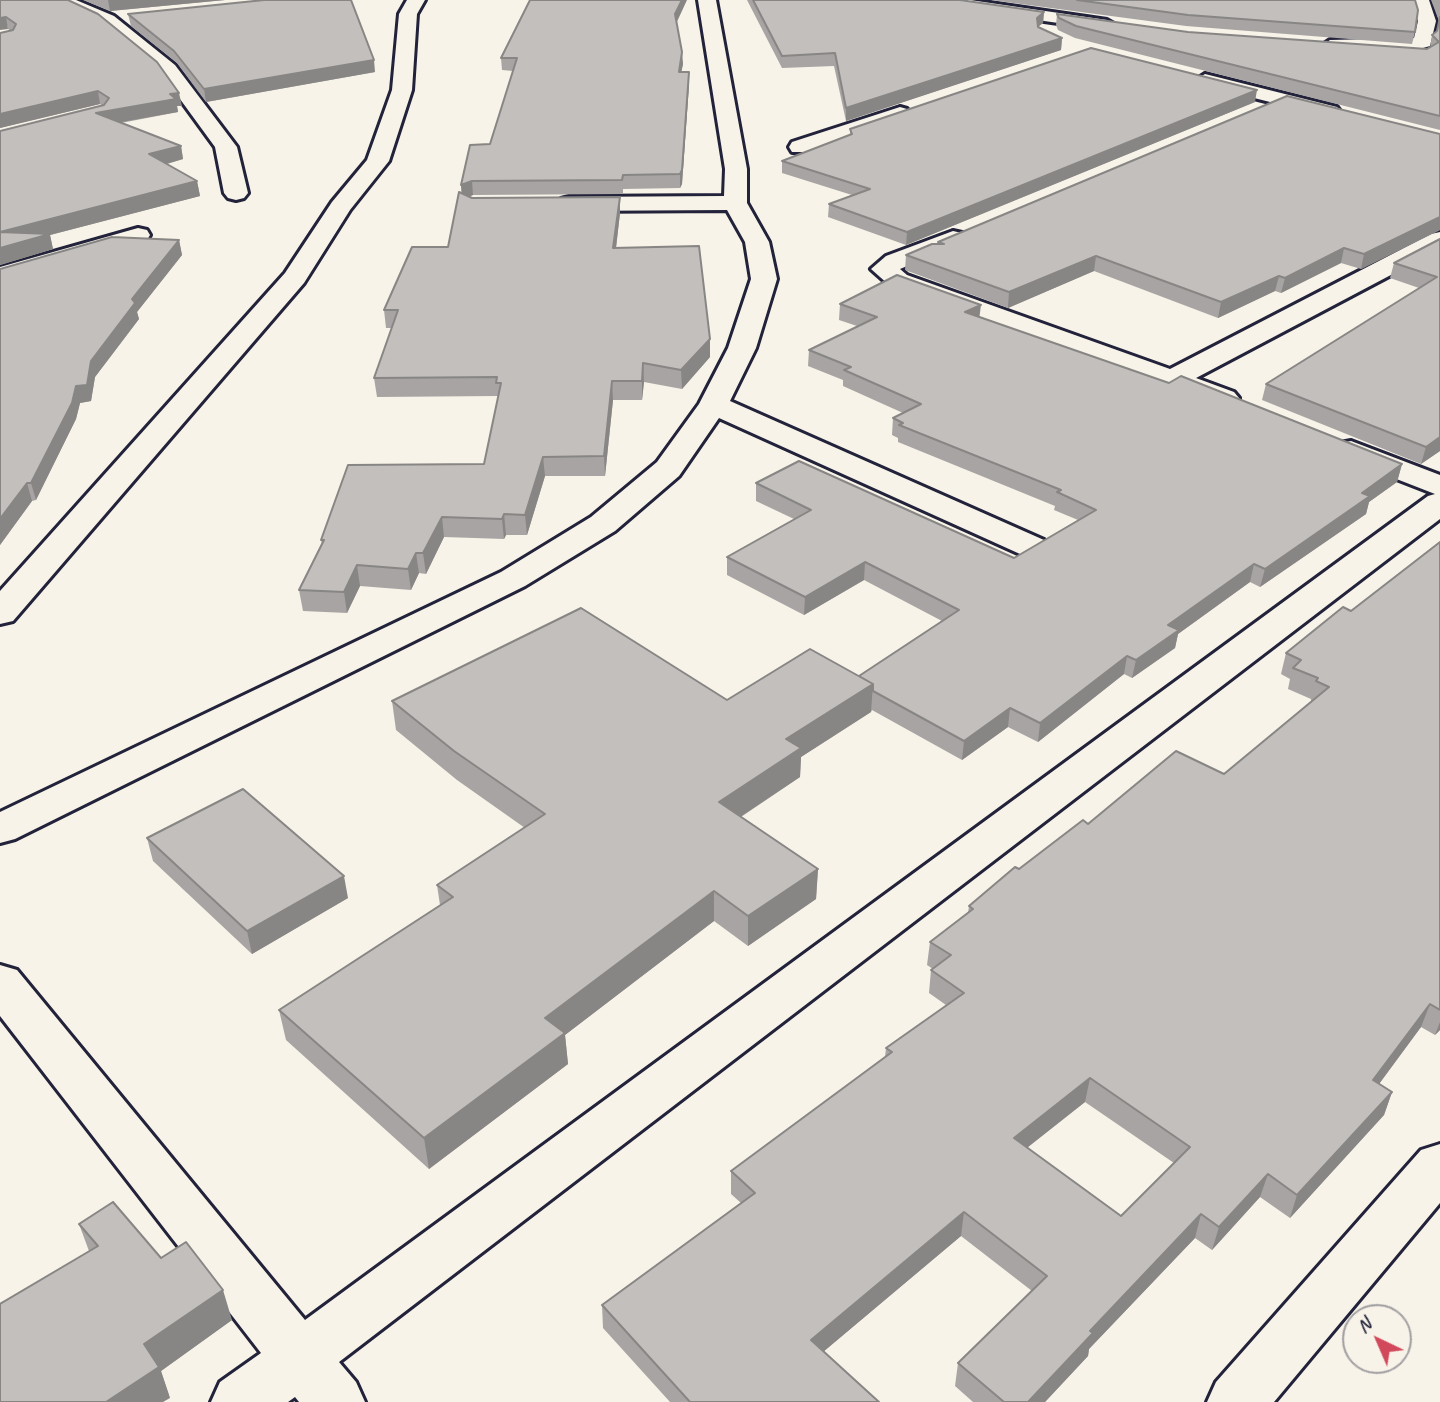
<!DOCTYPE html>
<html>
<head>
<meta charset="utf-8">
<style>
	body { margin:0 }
	#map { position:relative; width:1440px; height:1402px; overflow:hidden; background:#f7f3e8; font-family:Caveat,sans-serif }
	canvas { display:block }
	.north { position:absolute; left:1342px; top:1304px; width:70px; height:70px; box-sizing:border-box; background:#f7f3e8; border:2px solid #a29fa3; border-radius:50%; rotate:316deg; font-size:19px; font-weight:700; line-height:28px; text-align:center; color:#22223b }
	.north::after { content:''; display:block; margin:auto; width:24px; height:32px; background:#d1495b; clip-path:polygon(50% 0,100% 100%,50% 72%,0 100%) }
</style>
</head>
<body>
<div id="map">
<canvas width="1440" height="1402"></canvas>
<div class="north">N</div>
</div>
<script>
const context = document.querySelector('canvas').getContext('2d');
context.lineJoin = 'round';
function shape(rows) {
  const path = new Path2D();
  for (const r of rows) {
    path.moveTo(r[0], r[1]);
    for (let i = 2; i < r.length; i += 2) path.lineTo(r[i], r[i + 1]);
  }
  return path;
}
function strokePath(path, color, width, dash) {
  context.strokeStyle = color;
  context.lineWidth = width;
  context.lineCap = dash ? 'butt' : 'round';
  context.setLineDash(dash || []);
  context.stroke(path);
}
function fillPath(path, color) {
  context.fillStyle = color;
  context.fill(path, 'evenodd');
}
const minor = shape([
	[52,0,76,0,114,16,175,65,237,147,248,193,244,198,236,200,228,198,224,193,215,147,161,73,102,24,52,0],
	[407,0,425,0,417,14,412,90,389,161,350,210,304,283,13,621,0,624,0,591,285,273,332,202,367,160,392,90,399,14,407,0],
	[698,0,716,0,747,169,747,203,769,242,777,279,756,348,730,401,1044,540,1049,547,1044,554,1032,557,1020,554,719,418,679,476,615,531,525,586,15,839,0,843,0,812,501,572,591,517,657,462,699,404,728,348,751,279,745,242,727,210,569,211,561,209,557,204,561,199,569,197,724,196,725,169,698,0],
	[924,0,970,0,1107,20,1116,25,1107,30,933,5,924,0],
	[1411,0,1429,0,1436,21,1430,46,1416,50,1330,52,1321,46,1330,40,1414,38,1418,21,1411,0],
	[1205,74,1337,107,1340,111,1330,117,1198,84,1195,80,1205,74],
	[900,107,907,109,910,113,907,117,808,152,792,152,789,147,792,142,900,107],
	[138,228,147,230,150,235,147,240,0,283,0,267,138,228],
	[953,231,962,233,965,238,962,243,900,269,907,275,1170,369,1431,234,1440,232,1440,249,1196,378,1234,392,1239,398,1234,404,1224,407,889,285,871,269,886,256,953,231],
	[1351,441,1440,475,1440,519,339,1362,356,1382,365,1402,299,1402,295,1397,288,1402,211,1402,220,1382,261,1353,0,1016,0,965,17,970,305,1320,1428,496,1435,494,1340,457,1336,450,1340,443,1351,441],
	[1440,1144,1440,1203,1274,1402,1207,1402,1216,1382,1421,1150,1440,1144]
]);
const wall = shape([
	[0,0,182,106,177,106,178,112,121,123,181,146,183,159,167,164,197,181,200,196,50,235,53,249,0,265,0,131,103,106,100,104,0,128,0,33,11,31,8,29],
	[83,0,225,0,110,11],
	[747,0,960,0,1044,12,1043,23,1038,27,1062,38,1061,50,846,121,834,66,782,68],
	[991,0,1415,0,1415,32,1412,44,1186,26],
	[1431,0,1440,0,1440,130,1075,38,1058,30,1056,25,1057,14,1188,32,1427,49,1430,48,1432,35,1437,31,1439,21],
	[128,14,375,72,206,102,177,63,131,26],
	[676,23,683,64,681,72,689,84,682,184,680,188,623,189,623,194,473,195,469,197,472,198,620,197,620,213,616,248,710,339,710,357,682,389,644,382,642,400,613,400,605,476,545,476,527,535,506,535,504,539,444,537,426,574,419,573,411,590,360,586,347,613,303,611,299,590,322,544,321,540,484,464,498,400,497,396,377,397,374,378,392,328,386,328,384,310,448,247,462,194,461,185,490,144,513,71,502,70,501,58],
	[1255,102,906,245,828,217,829,204,852,195,782,173,782,161,850,135,850,129],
	[1440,134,1440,230,1361,269,1341,263,1281,293,1275,291,1218,318,1094,271,1008,308,905,270,906,255,938,244,938,242],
	[1440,239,1440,451,1421,464,1262,400,1266,384,1419,288,1390,278,1394,263],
	[179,240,182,255,137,312,139,319,95,377,91,401,80,403,76,419,36,500,32,501,0,545,0,269],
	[840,304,980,317,1402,464,1397,482,1369,502,1366,514,1260,587,1250,582,1178,634,1175,648,1132,678,1124,674,1038,742,1008,727,962,760,872,710,871,712,801,757,800,777,741,817,818,869,816,899,748,946,714,921,565,1035,568,1064,429,1169,286,1040,279,1010,440,905,437,885,525,828,457,780,396,730,392,701,727,700,859,676,942,621,864,580,804,615,727,575,727,557,794,519,756,501,756,483,1014,558,1078,520,1054,510,1055,506,898,442,898,438,892,435,893,418,903,413,843,386,843,380,808,366,809,350,857,326,839,320],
	[1440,542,1440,1030,1435,1035,1421,1027,1379,1084,1392,1092,1384,1115,1290,1218,1260,1197,1212,1250,1195,1238,1089,1349,1088,1356,1045,1402,973,1402,955,1386,958,1363,1032,1291,961,1236,824,1351,879,1402,670,1402,603,1328,602,1305,741,1203,731,1194,731,1171,885,1057,886,1048,946,1005,929,993,931,970,933,969,927,965,930,942,968,913,969,906,1019,869,1088,824,1224,774,1311,702,1311,699,1288,689,1290,679,1281,674,1286,653,1351,611],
	[1085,1102,1174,1163,1121,1216,1027,1148],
	[147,838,348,898,252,954,153,861],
	[79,1224,161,1258,232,1320,161,1371,170,1398,89,1251]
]);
const shadedWall = shape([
	[108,0,225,0,110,11],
	[682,0,687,0,675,26,675,14],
	[1044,12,1043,23,1035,29,1037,18],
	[6,17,8,29,0,30,0,18],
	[1062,38,1061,50,846,121,846,108],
	[682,52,683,64,679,84,679,72],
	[374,60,375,72,206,102,204,89],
	[689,72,689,84,682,184,680,188,680,174],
	[1257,90,1255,102,906,245,907,232],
	[98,91,100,104,0,128,0,114],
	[179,93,182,106,177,106,178,112,99,126,96,113],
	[181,146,183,159,152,168,149,154],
	[197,181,200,196,50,235,53,249,0,265,0,232],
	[472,181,473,195,462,199,461,185],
	[620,197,620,213,614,265,613,248],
	[1440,217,1440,230,1361,269,1364,254],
	[179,240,182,255,137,312,139,319,95,377,91,401,80,403,76,419,36,500,31,483,76,386,91,361,132,299],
	[1344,248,1341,263,1281,293,1285,278],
	[1096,256,1094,271,1008,308,1009,292],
	[1279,276,1275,291,1218,318,1221,302],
	[981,305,979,320,965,312],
	[710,339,710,357,682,389,681,370],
	[643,363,644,382,642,400,642,381],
	[612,381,613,400,605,476,604,456],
	[1440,437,1440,451,1421,464,1426,447],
	[543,457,545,476,527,535,525,515],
	[1402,464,1397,482,1369,502,1366,514,1260,587,1265,569,1362,493],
	[27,483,32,501,0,545,0,519],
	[504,514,506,535,504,539,502,519],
	[442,517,444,537,426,574,423,553],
	[416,553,419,573,411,590,408,569],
	[865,562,864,580,804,615,805,597],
	[1254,564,1250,582,1178,634,1175,648,1132,678,1136,660,1168,625],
	[357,565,360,586,347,613,344,592],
	[1127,656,1124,674,1038,742,1040,723],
	[873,684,871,712,801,757,800,777,719,831,719,802,786,739],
	[1010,708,1008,727,962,760,964,741],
	[818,869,816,899,748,946,748,916],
	[344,876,348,898,252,954,247,931],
	[714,891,714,921,565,1035,568,1064,429,1169,424,1138,545,1018],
	[1430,1004,1421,1027,1365,1103,1373,1080],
	[1440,1022,1440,1030,1435,1035],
	[1090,1078,1085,1102,1010,1161,1014,1138],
	[1392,1092,1384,1115,1290,1218,1297,1195],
	[1268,1174,1260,1197,1212,1250,1219,1227],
	[964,1212,961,1236,810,1363,811,1340],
	[1201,1214,1195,1238,1089,1349,1088,1356,1045,1402,1028,1402,1090,1331],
	[223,1290,232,1320,161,1371,170,1398,163,1402,106,1402,144,1344]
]);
const building = shape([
	[0,0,68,0,98,14,157,62,179,93,170,94,176,99,96,113,181,146,149,154,197,181,0,232,0,131,104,105,109,98,98,91,0,114,0,33,13,30,16,24,6,17,0,18,0,0],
	[264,0,351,0,374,60,204,89,174,51,128,14,264,0],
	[530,0,682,0,675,14,682,52,679,72,689,72,682,170,680,174,623,175,622,180,472,181,461,185,470,145,490,144,517,58,501,58,530,0],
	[753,0,960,0,1044,12,1037,18,1038,27,1062,38,846,108,835,53,782,56,753,0],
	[1077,0,1415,0,1418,10,1415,32,1188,15,1077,0],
	[1057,14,1188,32,1427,49,1439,42,1432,35,1437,31,1440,17,1440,116,1076,26,1059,18,1057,14],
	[1091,48,1257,90,907,232,829,204,870,189,782,161,852,134,850,129,1091,48],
	[1287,96,1440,134,1440,217,1364,254,1344,248,1285,278,1279,276,1221,302,1096,256,1009,292,906,255,932,244,944,244,938,242,1287,96],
	[459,192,472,198,620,197,613,248,699,246,710,339,681,370,643,363,642,381,612,381,604,456,543,457,525,515,504,514,502,519,442,517,423,553,416,553,408,569,357,565,344,592,299,590,324,540,321,540,348,465,484,464,501,383,496,383,497,377,374,378,398,310,384,310,412,247,448,247,459,192],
	[0,232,50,234,0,248,0,232],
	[112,237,179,240,132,299,135,303,91,361,87,385,76,386,72,403,31,483,27,483,0,519,0,269,112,237],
	[1440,239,1440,437,1426,447,1266,384,1437,277,1394,263,1440,239],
	[897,275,981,305,965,312,1169,383,1181,376,1402,464,1362,493,1370,496,1265,569,1254,564,1168,625,1179,630,1136,660,1127,656,1040,723,1010,708,964,741,873,691,873,684,859,676,959,610,865,562,805,597,727,557,811,510,756,483,799,461,1014,558,1096,510,1057,492,1061,490,899,425,903,423,893,418,921,404,844,370,851,367,809,350,877,317,840,304,897,275],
	[1440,542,1440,1010,1430,1004,1373,1080,1392,1092,1297,1195,1268,1174,1219,1227,1201,1214,1090,1331,1093,1333,1028,1402,1004,1402,958,1363,1047,1276,964,1212,811,1340,879,1402,690,1402,602,1305,755,1193,731,1171,892,1052,886,1048,964,993,931,970,951,955,930,942,973,909,969,906,1015,867,1019,869,1083,820,1088,824,1176,751,1224,774,1329,687,1316,681,1318,678,1293,668,1301,660,1286,653,1343,607,1351,611,1440,542],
	[1090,1078,1190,1147,1121,1216,1014,1138,1090,1078],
	[581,608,727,700,810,649,873,684,786,739,801,748,719,802,818,869,748,916,714,891,545,1018,565,1033,424,1138,279,1010,453,897,437,885,545,814,454,751,392,701,581,608],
	[243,789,344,876,247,931,147,838,243,789],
	[113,1202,161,1258,186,1242,223,1290,144,1344,159,1367,106,1402,0,1402,0,1304,98,1246,79,1224,113,1202]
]);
strokePath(minor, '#22223b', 6);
fillPath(minor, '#f7f3e8');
fillPath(wall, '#a7a4a3');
fillPath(shadedWall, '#888684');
fillPath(building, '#c2bfbd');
strokePath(building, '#888684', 2);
</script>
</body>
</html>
